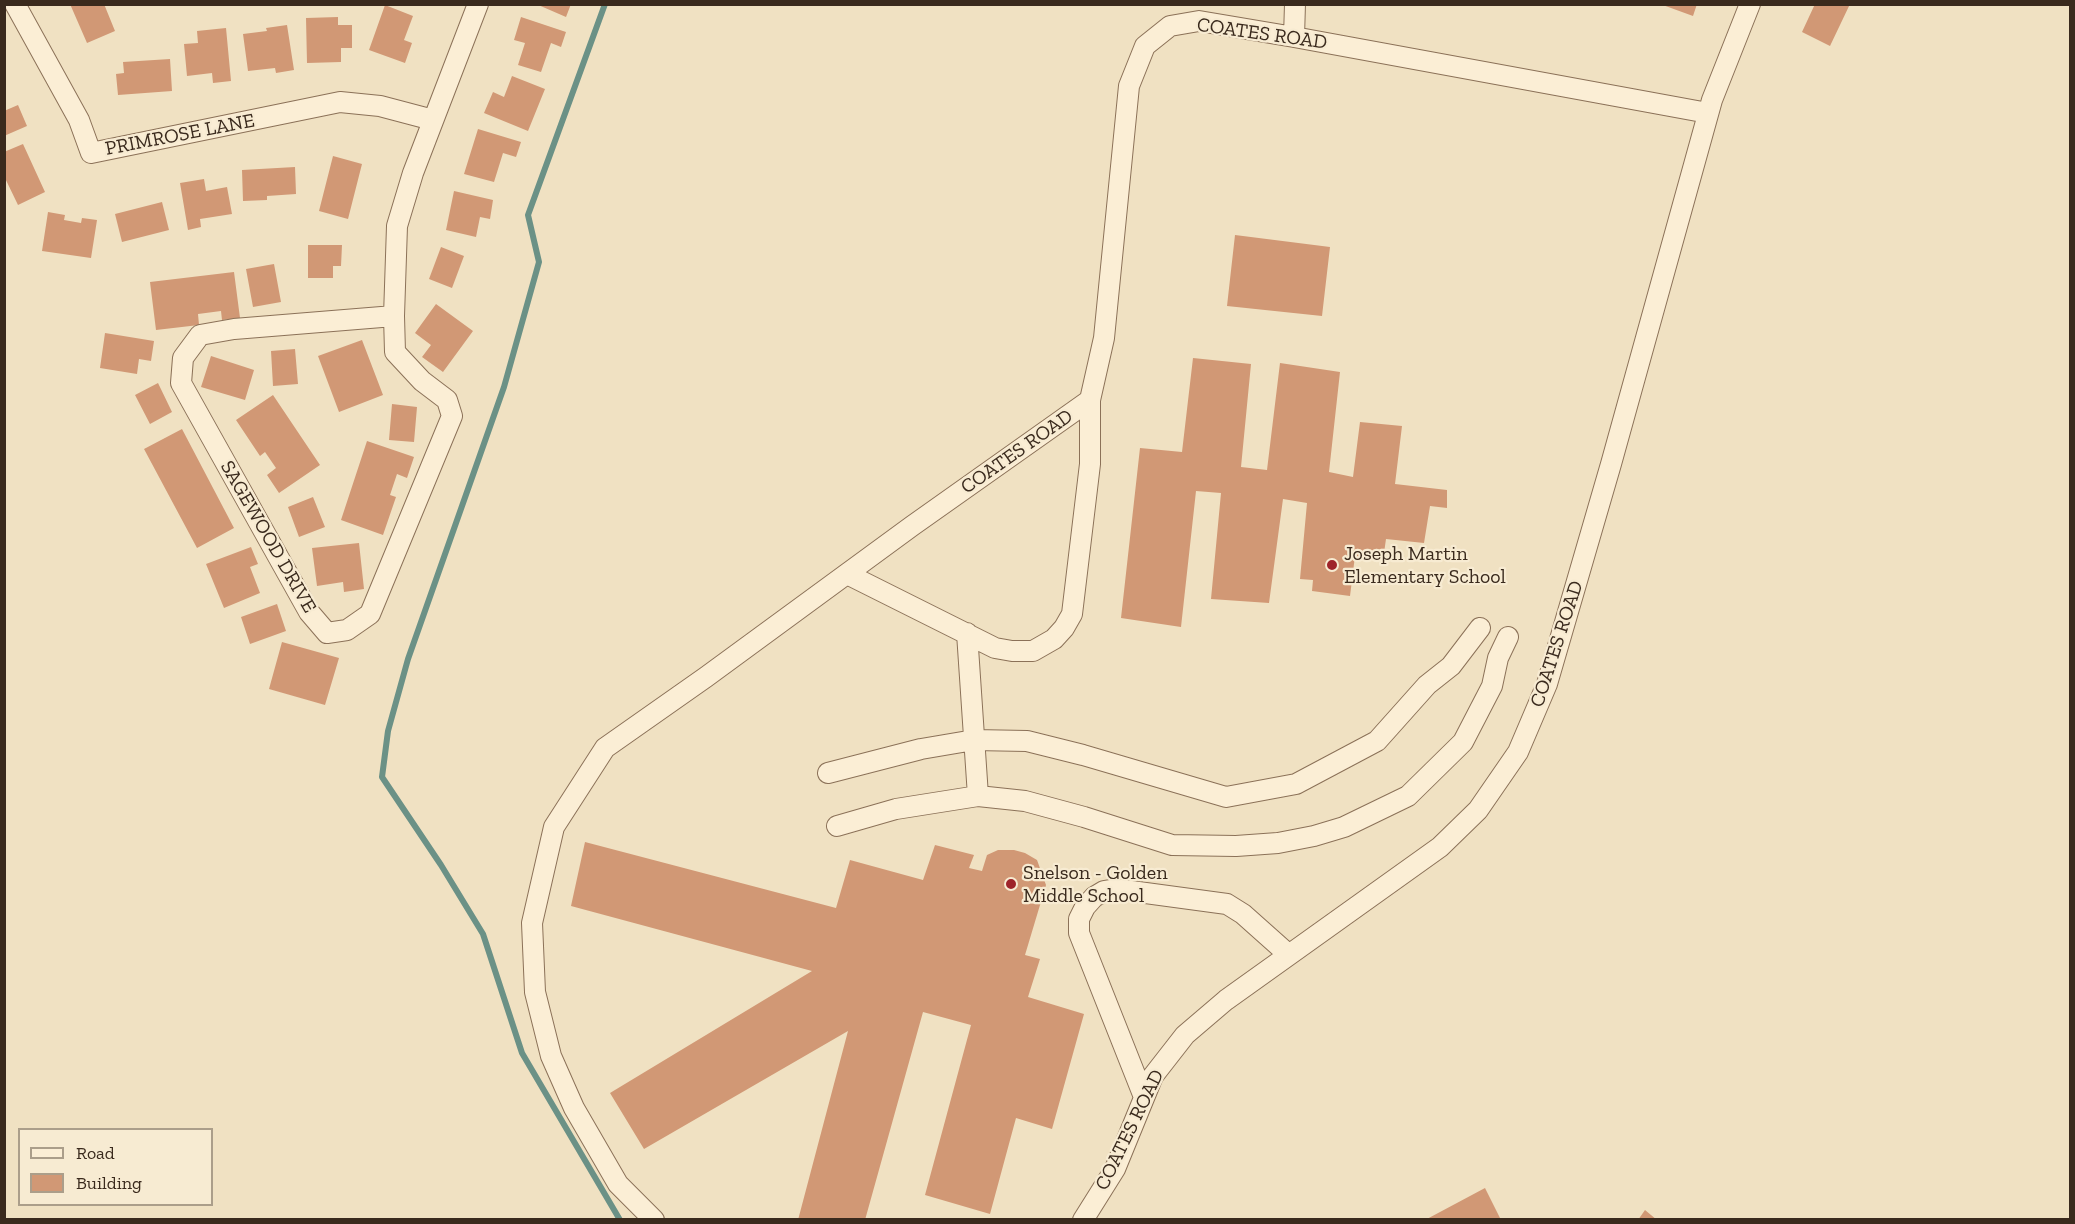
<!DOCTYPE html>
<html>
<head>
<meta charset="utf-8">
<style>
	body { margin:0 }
	#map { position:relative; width:2075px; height:1224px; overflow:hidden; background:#f0e1c2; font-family:"Zilla Slab",serif }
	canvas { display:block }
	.frame { position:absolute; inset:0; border:6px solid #3a2a1d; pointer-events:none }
	.legend { position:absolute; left:18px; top:1128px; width:195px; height:78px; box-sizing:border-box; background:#f7ebd2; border:2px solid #ab9e8a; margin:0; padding:8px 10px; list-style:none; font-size:18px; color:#3a2a1d }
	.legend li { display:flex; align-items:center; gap:12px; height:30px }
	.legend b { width:30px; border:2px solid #ab9e8a }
</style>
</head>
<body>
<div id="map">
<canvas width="2075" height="1224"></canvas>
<div class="frame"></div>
<ul class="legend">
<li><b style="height:8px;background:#fbeed5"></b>Road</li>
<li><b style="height:16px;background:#d19875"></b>Building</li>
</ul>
</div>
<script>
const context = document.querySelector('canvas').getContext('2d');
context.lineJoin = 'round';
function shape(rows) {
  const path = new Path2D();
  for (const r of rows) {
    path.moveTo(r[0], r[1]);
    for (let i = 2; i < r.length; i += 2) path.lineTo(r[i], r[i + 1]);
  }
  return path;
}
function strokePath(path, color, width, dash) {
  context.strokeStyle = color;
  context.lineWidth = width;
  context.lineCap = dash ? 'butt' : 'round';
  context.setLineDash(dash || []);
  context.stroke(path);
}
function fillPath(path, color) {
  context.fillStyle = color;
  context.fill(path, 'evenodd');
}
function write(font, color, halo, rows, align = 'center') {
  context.font = font + ' "Zilla Slab",serif';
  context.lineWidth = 4.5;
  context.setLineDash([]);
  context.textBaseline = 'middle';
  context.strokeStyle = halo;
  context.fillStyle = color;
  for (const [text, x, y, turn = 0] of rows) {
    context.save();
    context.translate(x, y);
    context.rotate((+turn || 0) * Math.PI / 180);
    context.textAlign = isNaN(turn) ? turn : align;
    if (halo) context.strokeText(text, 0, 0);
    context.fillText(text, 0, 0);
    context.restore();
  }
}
const stream = shape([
	[605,4,528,215,539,262,504,387,408,659,388,731,382,777,441,865,483,934,522,1053,620,1220]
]);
const building = shape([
	[70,4,104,4,115,31,87,43],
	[536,4,571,4,566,17],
	[1660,4,1697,4,1693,16],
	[1815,4,1850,4,1830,46,1802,32],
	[385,5,413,16,404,40,412,43,405,63,369,50],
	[338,17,338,25,352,25,352,48,341,48,341,62,307,63,306,18],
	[521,17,566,32,561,47,551,43,541,72,518,65,525,43,514,40],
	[287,25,294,70,276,73,275,68,248,71,243,34,267,31,266,28],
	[226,28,231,81,213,83,212,73,187,76,184,44,198,43,197,31],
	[170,59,172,91,118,95,116,74,124,73,123,62],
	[512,76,545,89,528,131,484,113,493,92,504,97],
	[18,105,27,126,4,136,4,111],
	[478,129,521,142,516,157,503,153,494,182,464,174],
	[23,144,45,192,18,205,4,176,4,152],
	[333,156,362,164,348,219,319,211],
	[295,167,296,194,267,196,267,200,243,201,242,170],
	[204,179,206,191,227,187,232,214,200,219,201,227,188,230,180,183],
	[454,191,493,200,490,219,480,217,476,237,446,230],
	[162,202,169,230,122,242,115,214],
	[48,212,65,215,64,220,81,223,82,218,97,220,91,258,42,251],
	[1235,235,1330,247,1322,316,1227,306],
	[308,245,342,245,341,266,333,266,333,278,308,278],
	[441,247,464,256,452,288,429,279],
	[274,264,281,302,253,307,246,269],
	[234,272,240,318,222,320,221,311,198,314,199,325,156,330,150,282],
	[436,304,473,331,443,372,422,357,431,345,415,333],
	[105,333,154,341,151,361,139,359,137,374,100,368],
	[362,340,383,395,339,412,318,356],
	[295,349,298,384,273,386,271,351],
	[211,356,254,370,245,400,201,387],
	[1193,358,1251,364,1241,467,1267,470,1280,363,1340,372,1329,472,1353,477,1360,422,1402,426,1395,484,1447,490,1447,508,1430,506,1424,543,1386,539,1383,560,1355,556,1350,596,1312,591,1313,580,1300,579,1307,503,1283,499,1269,603,1211,599,1221,493,1196,491,1181,627,1121,618,1140,448,1182,452],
	[158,383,172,412,150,424,135,395],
	[273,395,320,465,279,493,267,475,276,468,265,452,260,456,236,420],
	[392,404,417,407,414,442,389,440],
	[182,429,234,528,197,548,144,449],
	[367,441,414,457,407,478,397,474,390,495,396,497,383,535,341,520],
	[313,497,325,527,299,537,288,507],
	[359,543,364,589,344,592,343,582,317,586,312,548],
	[251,547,258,564,250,567,260,593,224,608,206,564],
	[277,604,286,631,250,644,241,617],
	[282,642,339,658,325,705,269,689],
	[585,842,836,908,850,860,923,880,935,845,974,855,969,868,982,871,987,855,998,850,1014,850,1025,853,1037,860,1046,885,1025,955,1040,959,1028,997,1084,1014,1052,1129,1016,1118,990,1214,925,1195,971,1025,923,1012,865,1220,798,1220,848,1031,644,1149,610,1093,812,971,571,906],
	[1485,1188,1501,1220,1425,1220],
	[1645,1210,1657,1220,1638,1220]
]);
const minor = shape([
	[15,4,79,120,91,153,340,102,380,106,433,120],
	[1294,37,1295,4],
	[394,316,234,329,200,335,183,358,181,383,309,612,327,633,347,630,370,614,452,416,447,400,422,381,395,352,394,316,397,226,413,173,478,4],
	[847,574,995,648,1012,651,1033,651,1054,639,1064,628,1072,614,1090,464,1090,400],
	[967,633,978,796],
	[828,773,921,749,974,740,1027,741,1083,755,1226,797,1296,784,1377,741,1427,685,1451,666,1480,628],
	[837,826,896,809,978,796,1025,801,1084,817,1172,845,1236,846,1278,843,1314,836,1344,827,1408,796,1463,742,1492,686,1498,658,1508,637],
	[1144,1097,1079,933,1079,919,1085,907,1094,897,1104,891,1116,889,1227,904,1243,914,1289,955],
	[654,1220,618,1184,574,1108,551,1056,535,992,532,923,554,827,605,748,706,677,912,526,1090,400,1104,338,1129,86,1145,46,1170,26,1199,21,1294,37,1708,113],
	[1083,1220,1115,1169,1153,1076,1185,1035,1226,1000,1440,847,1478,810,1518,752,1547,684,1611,464,1712,100,1750,4]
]);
const markers = [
	[1332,565,6,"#9e242a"],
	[1011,884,6,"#9e242a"]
];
const streetNames = [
	["COATES ROAD",1262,34,8],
	["PRIMROSE LANE",180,135,-11],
	["COATES ROAD",1017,452,-35],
	["SAGEWOOD DRIVE",268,537,60],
	["COATES ROAD",1557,644,-72],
	["COATES ROAD",1130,1130,-64]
];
const poiNames = [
	["Joseph Martin",1344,554],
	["Elementary School",1344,577],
	["Snelson - Golden",1023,873],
	["Middle School",1023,896]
];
strokePath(stream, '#6b9186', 6);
fillPath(building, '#d19875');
strokePath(minor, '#8b7158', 22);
strokePath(minor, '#fbeed5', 20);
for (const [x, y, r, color] of markers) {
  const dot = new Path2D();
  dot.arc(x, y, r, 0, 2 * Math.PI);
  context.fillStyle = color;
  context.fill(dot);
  strokePath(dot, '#f7ebd2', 2);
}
write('20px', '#3a2a1d', '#f7ebd2', streetNames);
write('20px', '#3a2a1d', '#f7ebd2', poiNames, 'left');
</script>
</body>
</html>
